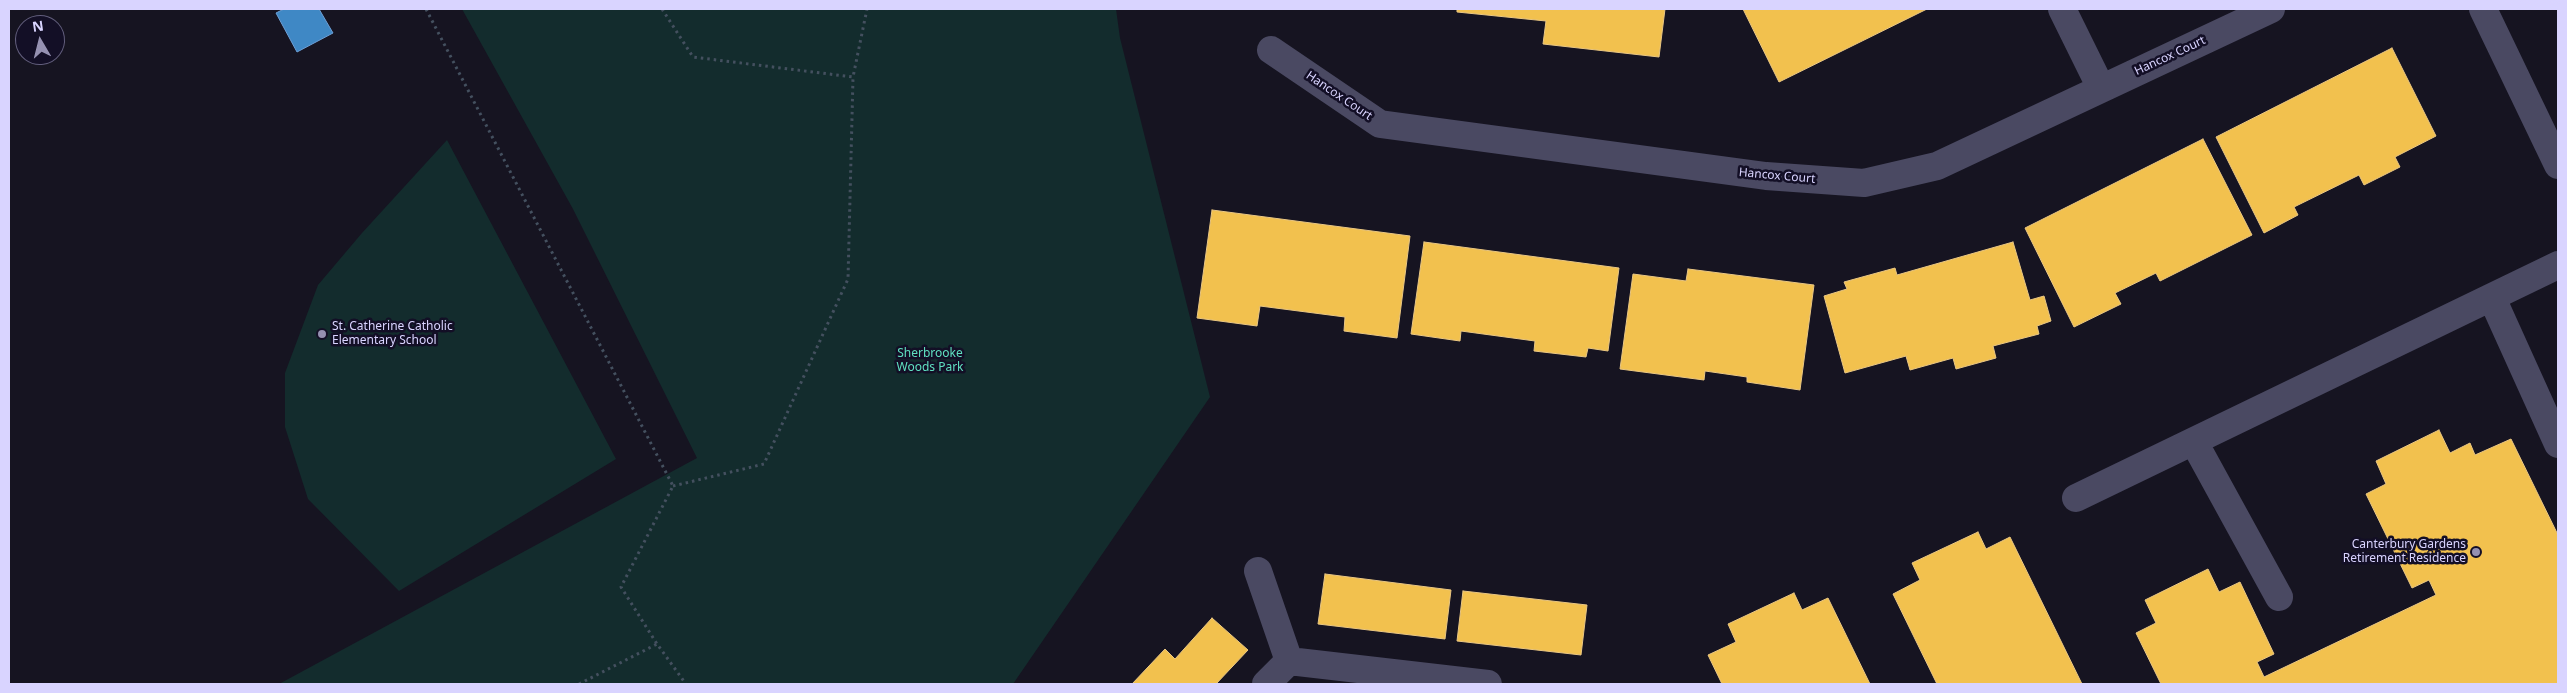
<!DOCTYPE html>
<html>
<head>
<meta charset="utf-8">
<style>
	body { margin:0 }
	#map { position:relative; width:2567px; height:693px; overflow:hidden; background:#161421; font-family:"Noto Sans",sans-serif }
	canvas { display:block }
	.frame { position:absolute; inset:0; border:10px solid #d9d4ff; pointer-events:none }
	.north { position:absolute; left:15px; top:15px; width:50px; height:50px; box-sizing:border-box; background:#130f26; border:1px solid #625e7d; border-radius:50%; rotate:352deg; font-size:14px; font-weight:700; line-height:20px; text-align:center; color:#d9d4ff }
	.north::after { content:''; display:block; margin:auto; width:18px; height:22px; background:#9591b1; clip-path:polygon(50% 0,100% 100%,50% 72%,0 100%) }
</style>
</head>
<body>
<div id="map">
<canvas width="2567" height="693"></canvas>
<div class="frame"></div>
<div class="north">N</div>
</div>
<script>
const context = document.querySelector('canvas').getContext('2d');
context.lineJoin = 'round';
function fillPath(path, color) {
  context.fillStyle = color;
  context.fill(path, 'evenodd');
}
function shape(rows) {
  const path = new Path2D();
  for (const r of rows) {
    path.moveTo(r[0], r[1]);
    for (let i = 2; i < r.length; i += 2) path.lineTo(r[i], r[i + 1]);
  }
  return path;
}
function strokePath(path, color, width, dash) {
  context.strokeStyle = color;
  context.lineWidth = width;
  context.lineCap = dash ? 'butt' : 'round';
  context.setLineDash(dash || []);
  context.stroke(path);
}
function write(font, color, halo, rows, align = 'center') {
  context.font = font + ' "Noto Sans",sans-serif';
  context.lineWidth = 5;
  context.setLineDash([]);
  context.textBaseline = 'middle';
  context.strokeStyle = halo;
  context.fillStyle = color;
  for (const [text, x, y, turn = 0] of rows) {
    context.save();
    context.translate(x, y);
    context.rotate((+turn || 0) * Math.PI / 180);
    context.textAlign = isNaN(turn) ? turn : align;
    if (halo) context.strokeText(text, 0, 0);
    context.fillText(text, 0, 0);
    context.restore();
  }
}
const green = shape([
	[462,9,1116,9,1120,38,1210,397,1013,684,279,684,697,458,573,209],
	[447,140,616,459,399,591,308,499,285,427,285,373,318,285,362,233]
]);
const homes = shape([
	[1457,9,1665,9,1659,57,1543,44,1546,21,1457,12,1457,9],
	[1743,9,1927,9,1779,82,1743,9],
	[2392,48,2436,136,2395,157,2400,167,2364,185,2359,175,2294,207,2298,215,2264,233,2216,137,2392,48],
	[2203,139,2252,235,2160,281,2156,273,2115,293,2121,304,2074,327,2025,228,2203,139],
	[1212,210,1410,236,1397,338,1344,331,1345,317,1260,306,1257,326,1197,318,1212,210],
	[1424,242,1619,268,1608,351,1588,348,1586,357,1534,351,1535,341,1461,331,1460,341,1411,334,1424,242],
	[2013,242,2030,300,2044,296,2051,321,2037,326,2039,334,1993,346,1996,358,1956,369,1953,358,1910,370,1906,356,1845,373,1824,296,1847,289,1844,282,1895,268,1897,275,2013,242],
	[1688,269,1814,285,1800,390,1747,382,1747,377,1705,371,1704,380,1620,369,1633,274,1686,281,1688,269],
	[2439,430,2450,453,2470,443,2475,455,2511,439,2558,535,2558,684,2161,684,2136,633,2156,623,2145,600,2208,569,2219,592,2240,582,2274,654,2257,662,2264,677,2436,595,2429,580,2412,588,2366,494,2386,484,2376,461,2439,430],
	[1978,532,1986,549,2010,537,2082,684,1937,684,1893,594,1920,580,1912,563,1978,532],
	[1325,574,1451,590,1445,639,1318,624,1325,574],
	[1463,591,1587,605,1581,655,1457,641,1463,591],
	[1794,593,1802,610,1828,598,1870,684,1722,684,1708,655,1736,642,1728,624,1794,593],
	[1212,618,1248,650,1216,684,1132,684,1165,649,1175,659,1212,618]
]);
const schools = shape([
	[284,9,319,9,333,33,297,52,276,13,284,9]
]);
const path = shape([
	[426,9,673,486,621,587,657,644],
	[662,9,693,57,853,77,867,9],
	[673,486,764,464,848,279,853,77],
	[579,684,657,644,686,684]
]);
const minor = shape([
	[2062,9,2101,88],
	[2483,9,2558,165],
	[1271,50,1380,124,1766,176,1864,183,1937,166,2271,9],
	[2492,298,2558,444],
	[2194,442,2279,597],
	[2076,498,2558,265],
	[1258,571,1289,661,1266,684],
	[1289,661,1488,684]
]);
const markers = [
	[322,334,5,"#9591b1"],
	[2476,552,5,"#9591b1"]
];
const streetNames = [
	["Hancox Court",2170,56,-25],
	["Hancox Court",1339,96,34],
	["Hancox Court",1777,176,5]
];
const poiNames = [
	["St. Catherine Catholic",332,327],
	["Elementary School",332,341],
	["Canterbury Gardens",2466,545,"right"],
	["Retirement Residence",2466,559,"right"]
];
const parkNames = [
	["Sherbrooke",930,354],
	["Woods Park",930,368]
];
fillPath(green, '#132c2d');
fillPath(homes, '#f2c14e');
strokePath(homes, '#eac783', 1);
fillPath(schools, '#3f88c5');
strokePath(schools, '#6d9fd6', 1);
strokePath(path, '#44505f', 3, [2.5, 4]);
strokePath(minor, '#4a4962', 28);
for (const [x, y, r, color] of markers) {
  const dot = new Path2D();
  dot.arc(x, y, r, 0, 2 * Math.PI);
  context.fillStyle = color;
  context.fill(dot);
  strokePath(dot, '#130f26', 2);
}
write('12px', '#d9d4ff', '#130f26', streetNames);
write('12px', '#d9d4ff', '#130f26', poiNames, 'left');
write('12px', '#5fe0c0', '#130f26', parkNames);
</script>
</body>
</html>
